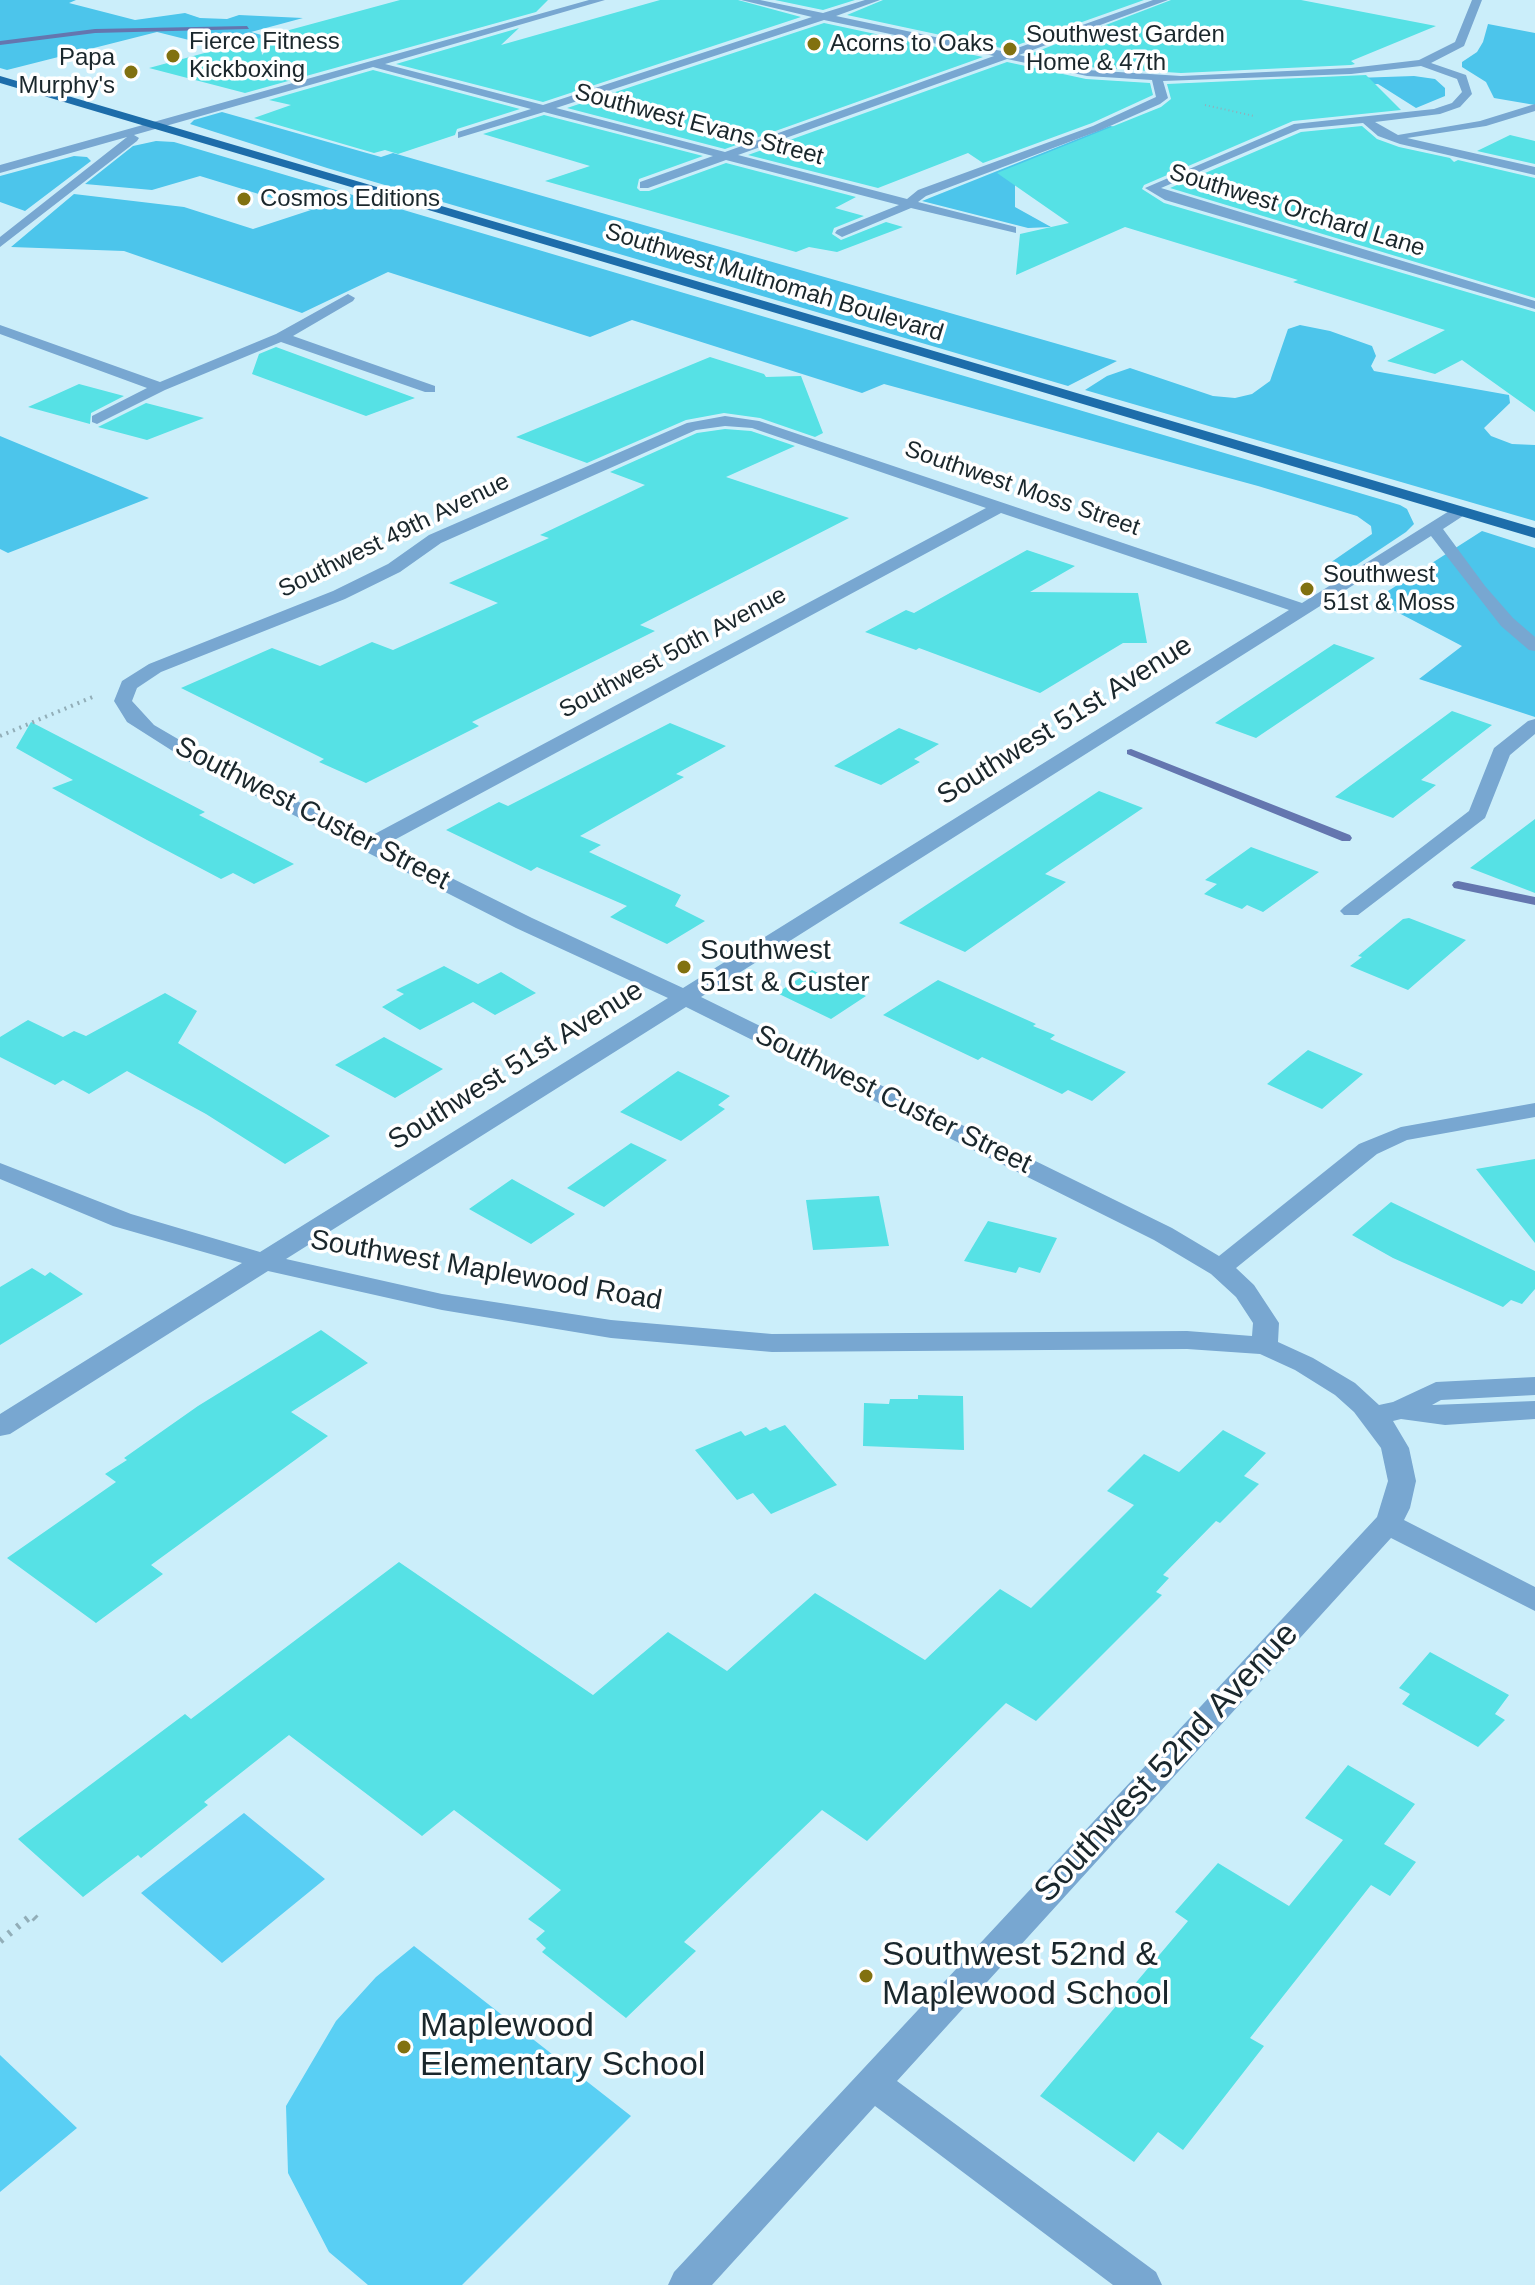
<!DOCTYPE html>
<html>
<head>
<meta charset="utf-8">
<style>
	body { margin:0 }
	canvas { display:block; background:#cbeefa }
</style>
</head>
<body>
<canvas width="1535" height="2285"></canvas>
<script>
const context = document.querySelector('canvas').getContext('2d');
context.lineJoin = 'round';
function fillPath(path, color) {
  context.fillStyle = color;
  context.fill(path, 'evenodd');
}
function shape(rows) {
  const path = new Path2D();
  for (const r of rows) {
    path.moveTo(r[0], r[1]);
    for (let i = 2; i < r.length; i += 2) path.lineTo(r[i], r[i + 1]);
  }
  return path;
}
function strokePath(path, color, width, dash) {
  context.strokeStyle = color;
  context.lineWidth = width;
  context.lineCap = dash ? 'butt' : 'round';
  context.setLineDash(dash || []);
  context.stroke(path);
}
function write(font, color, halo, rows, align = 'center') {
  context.font = font + ' Helvetica,sans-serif';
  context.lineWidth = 7;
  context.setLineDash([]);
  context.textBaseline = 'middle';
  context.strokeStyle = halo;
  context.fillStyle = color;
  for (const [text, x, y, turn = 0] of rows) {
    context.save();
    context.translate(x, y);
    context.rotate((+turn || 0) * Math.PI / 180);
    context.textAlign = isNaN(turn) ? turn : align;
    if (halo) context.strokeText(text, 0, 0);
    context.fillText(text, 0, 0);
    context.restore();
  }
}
const green = shape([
	[244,1813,325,1879,222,1963,141,1893],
	[414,1946,631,2116,462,2285,368,2285,329,2252,288,2173,286,2106,336,2021,376,1977],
	[0,2055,77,2128,0,2192]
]);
const forest = shape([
	[0,0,76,0,69,3,135,20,185,13,200,18,227,19,239,15,303,18,251,32,304,47,278,54,237,44,221,48,157,32,7,70,0,68],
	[1488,24,1535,33,1535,105,1494,98,1486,82,1462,67,1462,62,1477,52,1483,42],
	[1414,76,1435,79,1445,88,1445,96,1416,108,1378,84,1271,90,1179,84],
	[222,112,381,157,393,153,1117,361,1068,386,327,168,190,124,194,120],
	[1110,126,1126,129,1015,174,1015,207,1051,227,1028,228,922,201],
	[156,141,174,142,1400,505,1407,509,1414,524,1406,532,1349,570,1327,565,1372,534,1371,526,1357,516,1258,486,884,384,862,393,632,320,590,337,388,272,302,313,124,251,11,247,74,194,184,207,253,229,311,210,200,176,152,190,85,184,133,146],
	[74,156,87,157,91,161,25,211,0,202,0,176],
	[1300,325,1330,331,1372,346,1376,356,1371,366,1374,371,1509,395,1510,403,1484,428,1491,436,1512,444,1535,445,1535,521,1085,390,1107,376,1130,368,1213,396,1235,398,1252,394,1270,381,1288,329],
	[0,436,149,498,8,553,0,549],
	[1482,531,1535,548,1535,717,1419,679,1462,646,1374,600]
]);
const stream = shape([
	[247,26,249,29,95,33,0,45,0,41,95,29,247,26],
	[1131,749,1350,835,1352,838,1350,841,1342,841,1127,754,1127,750,1131,749],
	[1458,881,1535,897,1535,905,1454,888,1452,885,1454,882,1458,881]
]);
const building = shape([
	[400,0,548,0,536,12,245,93,149,68,260,38,262,55,282,32],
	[660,0,738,0,801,17,543,102,396,64,519,28,501,45],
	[775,0,855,0,823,10],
	[883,0,1144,0,1006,49,847,15],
	[1171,0,1301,0,1436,26,1351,61,1355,64,1351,65,1181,73,1087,67,1030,54],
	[824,23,983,57,725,149,567,108],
	[1007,62,1086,79,1150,83,1153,95,1092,123,983,163,968,153,878,188,748,155],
	[373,70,520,109,457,129,455,135,398,154,385,150,374,153,254,118,291,105,269,100],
	[1366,75,1401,110,1293,121,1144,185,1142,189,1164,203,1535,312,1535,412,1462,360,1435,374,1387,361,1445,330,1293,282,1298,280,1125,227,1016,275,1020,234,1069,223,997,173,1161,107,1171,99,1167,84],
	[544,115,703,156,639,179,637,188,640,191,649,191,726,163,856,197,835,208,864,216,834,228,832,234,841,240,886,222,903,227,837,252,809,247,796,252,545,181,590,166,483,134],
	[1362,126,1377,139,1399,147,1450,158,1454,162,1458,160,1535,178,1535,298,1170,188,1301,132],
	[1510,135,1535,141,1535,164,1477,151],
	[276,347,415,398,366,416,252,374,259,354],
	[710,357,764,374,766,377,801,376,823,433,815,437,760,418,724,413,686,420,587,463,516,437],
	[79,384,124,396,91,413,90,424,28,407],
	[146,403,204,418,147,440,98,427],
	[725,429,751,431,795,446,726,477,849,518,640,625,655,631,472,722,479,726,366,783,319,762,324,759,181,688,272,648,320,666,372,642,393,650,498,603,449,583,549,538,540,535,645,485,610,472,697,433],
	[1027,550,1075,566,1030,592,1138,593,1147,643,1123,643,1040,693,919,648,916,650,865,632,906,610,914,613],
	[1334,644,1375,658,1256,738,1215,723],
	[1452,711,1492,725,1421,780,1436,785,1393,818,1335,797],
	[31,722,205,812,199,815,294,864,254,884,233,873,221,879,147,840,52,788,73,780,16,748],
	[670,723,726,746,676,774,684,777,580,836,601,845,589,852,681,895,675,906,705,921,667,944,610,917,627,906,537,867,531,871,446,830,499,802,508,806],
	[899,728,939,744,914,759,920,762,881,785,834,766],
	[1099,791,1143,808,1045,874,1066,882,965,952,899,923],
	[1535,819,1535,893,1470,868],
	[1251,847,1319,872,1263,912,1247,905,1242,909,1204,894,1217,884,1205,880],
	[1409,918,1466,940,1408,990,1350,966,1362,957,1358,956,1403,919],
	[444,966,478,984,501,972,536,993,495,1015,473,1002,420,1030,382,1007,404,994,396,990],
	[812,970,866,996,831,1019,777,993],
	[938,980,1036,1024,1033,1026,1055,1035,1050,1039,1126,1072,1092,1101,1068,1090,1062,1094,982,1057,978,1060,883,1015],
	[165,993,197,1011,178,1043,330,1136,285,1164,206,1114,127,1071,89,1094,63,1080,55,1085,0,1057,0,1037,28,1020,63,1037,74,1031,86,1036],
	[384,1037,443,1069,395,1098,335,1065],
	[1308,1050,1363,1074,1322,1109,1267,1084],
	[678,1071,730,1096,718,1105,725,1109,681,1141,620,1112],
	[631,1143,667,1160,604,1207,567,1188],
	[1535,1159,1535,1243,1476,1169],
	[512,1179,575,1214,531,1244,469,1209],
	[879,1196,889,1246,813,1250,806,1200],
	[1391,1202,1535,1271,1535,1289,1522,1304,1511,1300,1503,1307,1393,1258,1352,1235],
	[988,1221,1057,1238,1040,1273,1019,1267,1016,1273,964,1261],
	[32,1268,45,1276,50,1272,83,1294,0,1345,0,1287],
	[321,1330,368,1363,291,1412,328,1436,151,1565,163,1574,96,1623,7,1558,116,1482,105,1474,127,1460,124,1458,198,1406],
	[918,1395,963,1396,964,1450,863,1446,864,1403,889,1404,890,1399,918,1399],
	[785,1425,837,1485,771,1514,753,1493,737,1500,695,1450,741,1431,745,1436,766,1427,770,1431],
	[1223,1430,1266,1453,1244,1476,1259,1484,1220,1523,1216,1521,1163,1575,1169,1578,1156,1592,1162,1595,1036,1721,1006,1703,867,1841,822,1810,684,1942,696,1951,626,2018,542,1952,546,1948,536,1939,545,1931,528,1919,561,1890,454,1810,422,1836,289,1735,204,1802,208,1805,141,1858,138,1855,83,1897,18,1839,185,1714,191,1719,399,1562,593,1695,668,1632,727,1671,815,1593,925,1660,1000,1589,1031,1608,1134,1505,1107,1491,1144,1454,1179,1472],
	[1430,1652,1509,1695,1495,1714,1505,1720,1478,1747,1402,1704,1410,1694,1399,1688],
	[1348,1765,1415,1804,1384,1844,1416,1862,1390,1896,1371,1885,1250,2038,1264,2046,1183,2150,1158,2132,1134,2162,1040,2096,1188,1921,1175,1912,1218,1863,1289,1906,1343,1840,1305,1818]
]);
const pathFar2 = shape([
	[1205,105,1254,116]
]);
const pathFar1 = shape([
	[0,736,95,696]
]);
const path = shape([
	[0,1941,32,1915,40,1923]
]);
const minor = shape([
	[589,0,605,0,385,64,543,105,812,17,741,0,760,0,823,13,865,0,880,0,836,16,1006,52,1153,0,1168,0,1019,55,1087,70,1181,76,1351,68,1419,60,1455,42,1472,0,1482,0,1464,46,1431,63,1466,75,1472,94,1460,107,1440,114,1375,122,1398,135,1480,121,1535,104,1535,111,1486,126,1407,138,1535,167,1535,175,1400,144,1378,136,1363,123,1300,129,1161,188,1535,301,1535,309,1165,200,1145,188,1294,124,1434,109,1452,103,1462,92,1457,79,1421,66,1351,74,1163,81,1168,98,1160,104,1101,130,926,196,918,202,1016,227,1016,233,911,208,842,237,835,233,837,230,899,205,726,160,648,188,640,188,640,182,713,156,544,112,458,138,458,132,531,109,373,67,134,135,139,138,137,141,0,247,0,237,127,137,0,173,0,165,589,0],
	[824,20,994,56,725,152,556,108,824,20],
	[1007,59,1087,76,1152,80,1156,97,1093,126,918,190,907,199,738,155,1007,59],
	[348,294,355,298,353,301,293,336,435,386,435,392,425,392,281,342,165,390,97,424,92,422,92,416,147,388,0,334,0,325,160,382,276,334,348,294],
	[725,416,759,421,1302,603,1454,508,1466,508,1466,514,1443,529,1485,586,1513,618,1535,637,1535,651,1529,650,1501,626,1431,536,701,997,1172,1228,1219,1256,1359,1144,1401,1127,1535,1103,1535,1117,1407,1140,1377,1154,1236,1268,1254,1285,1279,1323,1278,1342,1313,1358,1355,1383,1379,1405,1393,1402,1436,1382,1535,1377,1535,1395,1441,1400,1432,1405,1535,1401,1535,1419,1445,1425,1401,1419,1393,1421,1409,1448,1416,1481,1410,1508,1404,1520,1535,1587,1535,1611,1391,1538,897,2081,1156,2272,1162,2285,1113,2285,875,2106,712,2285,668,2285,674,2272,1377,1517,1388,1481,1381,1448,1354,1412,1335,1395,1295,1370,1260,1354,1187,1349,772,1352,611,1338,442,1310,268,1271,10,1434,0,1436,0,1414,242,1263,113,1226,0,1179,0,1163,131,1214,260,1252,668,998,516,928,193,764,127,722,114,701,122,681,149,664,333,591,388,564,429,535,687,423,725,416],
	[725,426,752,428,986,508,369,837,207,756,154,725,132,701,137,688,161,672,345,599,400,572,441,543,696,430,725,426],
	[1001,513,1289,610,683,988,532,918,385,845,1001,513],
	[686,1007,1154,1240,1211,1274,1236,1297,1253,1323,1252,1336,1187,1331,772,1334,611,1320,442,1294,286,1259,686,1007],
	[1535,719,1535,734,1510,755,1485,818,1358,915,1344,915,1340,911,1344,907,1469,811,1494,748,1528,721,1535,719]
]);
const major = shape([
	[0,76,1535,528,1535,538,0,83,0,76]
]);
const markers = [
	[814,44,8,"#817110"],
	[1010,49,8,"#817110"],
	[173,56,8,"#817110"],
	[131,72,8,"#817110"],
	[244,199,8,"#817110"],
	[1307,589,8,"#817110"],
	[684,967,8,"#817110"],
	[866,1976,8,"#817110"],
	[404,2047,8,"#817110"]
];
const farPoinames = [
	["Southwest Garden",1026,35],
	["Home & 47th",1026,63],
	["Fierce Fitness",189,42],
	["Kickboxing",189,70],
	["Acorns to Oaks",830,44],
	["Papa",115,58,"right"],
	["Murphy's",115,86,"right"],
	["Cosmos Editions",260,199],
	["Southwest",1323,575],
	["51st & Moss",1323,603]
];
const farStreetnames = [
	["Southwest Evans Street",699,125,15],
	["Southwest Orchard Lane",1297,211,17],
	["Southwest Multnomah Boulevard",774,283,17],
	["Southwest Moss Street",1022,489,19],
	["Southwest 49th Avenue",394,536,-26],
	["Southwest 50th Avenue",673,653,-28]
];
const streetNames = [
	["Southwest 51st Avenue",1065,721,-32],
	["Southwest Custer Street",312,814,27],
	["Southwest 51st Avenue",516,1066,-32],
	["Southwest Custer Street",893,1100,26],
	["Southwest Maplewood Road",486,1271,10]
];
const poiNames = [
	["Southwest",700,951],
	["51st & Custer",700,983]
];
const nearStreetnames = [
	["Southwest 52nd Avenue",1167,1763,-47]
];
const nearPoinames = [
	["Southwest 52nd &",882,1956],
	["Maplewood School",882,1995],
	["Maplewood",420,2027],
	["Elementary School",420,2066]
];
fillPath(green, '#59cff4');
fillPath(forest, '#4cc5eb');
fillPath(stream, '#6476af');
fillPath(building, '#56e1e5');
strokePath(pathFar2, '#92aeb8', 2, [1, 3]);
strokePath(pathFar1, '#92aeb8', 4, [2, 5]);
strokePath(path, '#92aeb8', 7, [3, 8]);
fillPath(minor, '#78a7d1');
fillPath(major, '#1d6daa');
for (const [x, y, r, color] of markers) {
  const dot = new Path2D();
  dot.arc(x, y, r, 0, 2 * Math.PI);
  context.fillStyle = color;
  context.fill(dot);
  strokePath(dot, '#fff', 3);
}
write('24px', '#1a272c', '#fff', farPoinames, 'left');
write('24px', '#1a272c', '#fff', farStreetnames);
write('28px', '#1a272c', '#fff', streetNames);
write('28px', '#1a272c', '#fff', poiNames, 'left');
write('34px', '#1a272c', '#fff', nearStreetnames);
write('34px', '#1a272c', '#fff', nearPoinames, 'left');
</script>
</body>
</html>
